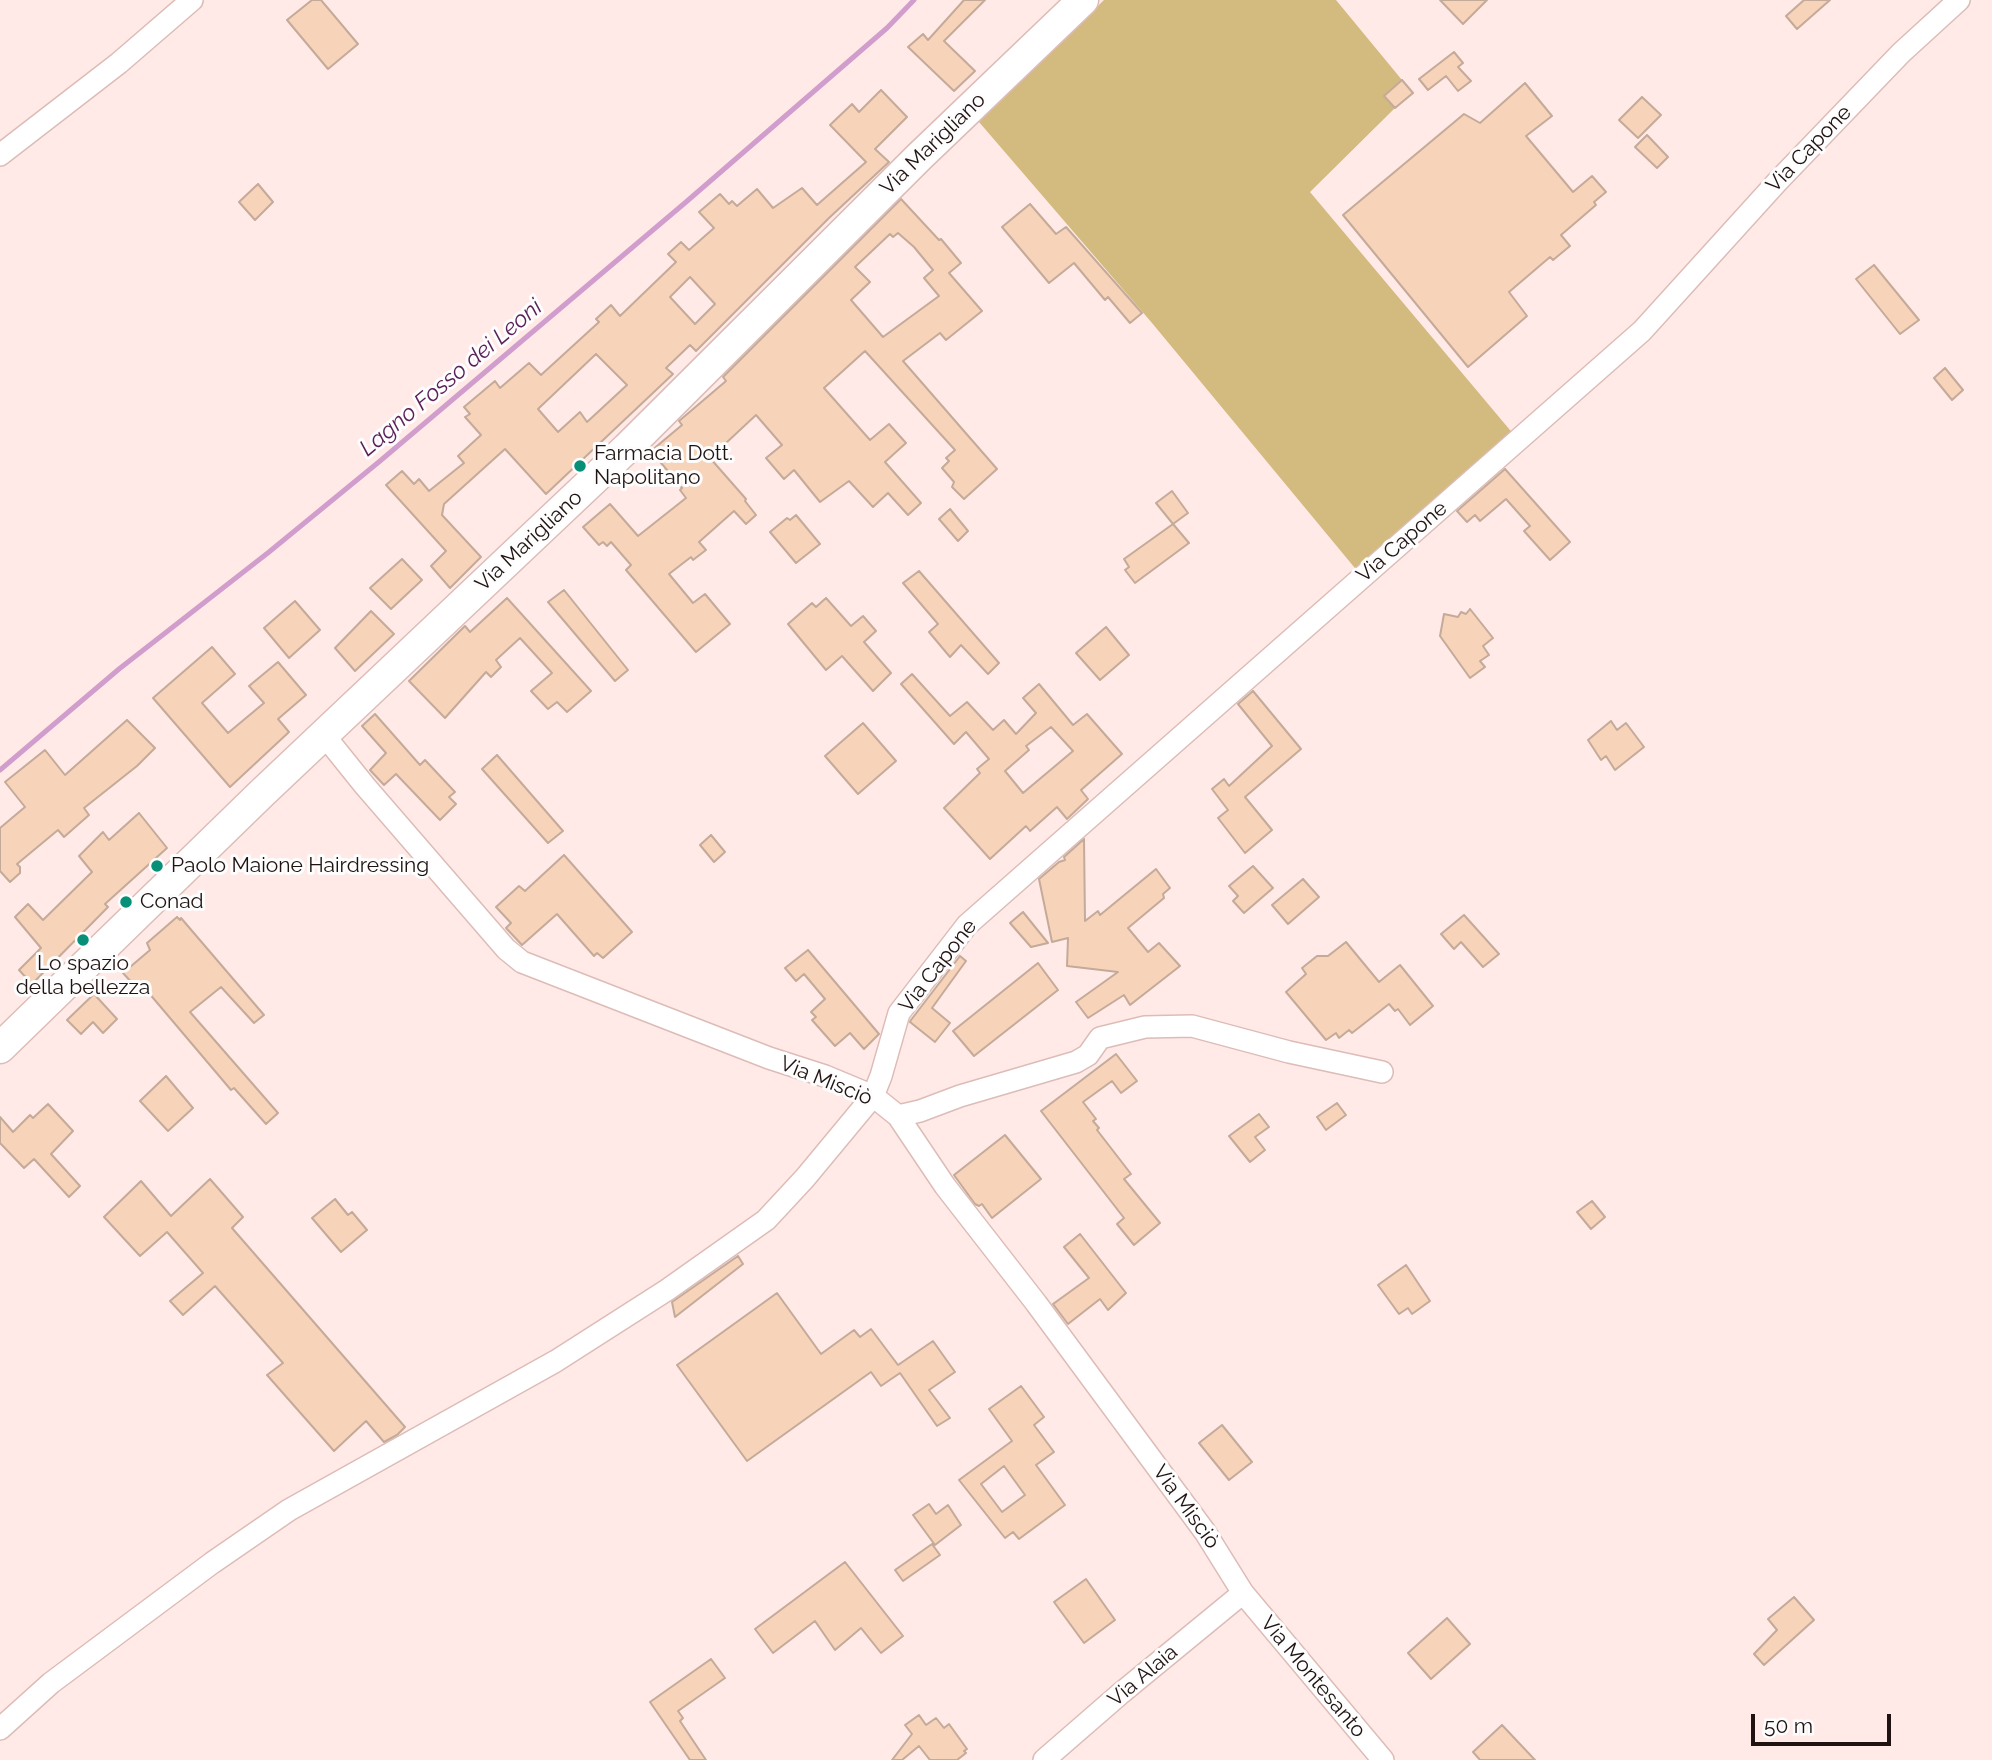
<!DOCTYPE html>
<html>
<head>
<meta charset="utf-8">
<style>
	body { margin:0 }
	#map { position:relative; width:1992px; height:1760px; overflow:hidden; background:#ffeae7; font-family:Raleway,sans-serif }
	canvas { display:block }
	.scale { position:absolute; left:1751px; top:1714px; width:140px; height:32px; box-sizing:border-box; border:4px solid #1e1311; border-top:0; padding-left:9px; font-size:21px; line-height:24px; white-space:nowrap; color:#1e1311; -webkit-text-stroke:5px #fdfdfd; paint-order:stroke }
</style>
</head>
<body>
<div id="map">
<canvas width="1992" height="1760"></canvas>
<div class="scale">50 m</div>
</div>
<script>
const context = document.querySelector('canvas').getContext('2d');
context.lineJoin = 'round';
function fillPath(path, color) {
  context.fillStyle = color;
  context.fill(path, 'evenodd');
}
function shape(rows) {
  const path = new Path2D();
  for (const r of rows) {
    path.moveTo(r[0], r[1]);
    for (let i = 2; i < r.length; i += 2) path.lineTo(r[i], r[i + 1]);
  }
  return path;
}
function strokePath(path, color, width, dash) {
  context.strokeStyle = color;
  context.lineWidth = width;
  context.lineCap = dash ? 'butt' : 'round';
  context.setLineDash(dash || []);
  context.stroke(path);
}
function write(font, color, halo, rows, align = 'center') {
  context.font = font + ' Raleway,sans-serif';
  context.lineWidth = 6;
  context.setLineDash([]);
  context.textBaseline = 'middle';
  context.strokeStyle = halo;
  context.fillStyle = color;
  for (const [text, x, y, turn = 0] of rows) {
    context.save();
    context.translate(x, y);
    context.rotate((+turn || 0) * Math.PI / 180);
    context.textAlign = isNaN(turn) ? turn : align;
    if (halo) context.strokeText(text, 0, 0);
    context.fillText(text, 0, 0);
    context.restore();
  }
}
const green = shape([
	[1104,0,1336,0,1402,80,1384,96,1395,108,1310,192,1515,436,1359,573,1152,323,979,122]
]);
const stream = shape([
	[0,770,119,669,269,552,380,461,686,202,887,28,914,0]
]);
const building = shape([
	[312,0,321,0,358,44,328,69,287,20,312,0],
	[964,0,985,0,944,41,975,71,954,91,908,47,923,34,928,40,964,0],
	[1440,0,1487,0,1463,24,1440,0],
	[1804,0,1830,0,1797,29,1786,16,1804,0],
	[1454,52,1463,63,1458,67,1471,81,1458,91,1446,76,1428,90,1419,79,1454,52],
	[1402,80,1413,93,1395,108,1384,96,1402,80],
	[1525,83,1552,116,1526,136,1573,192,1592,176,1606,192,1594,202,1596,205,1561,235,1570,246,1553,260,1550,257,1509,292,1527,316,1468,367,1343,215,1464,114,1480,123,1525,83],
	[881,90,907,117,875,149,889,162,829,218,696,351,690,345,666,368,673,374,546,494,505,449,444,504,442,515,481,557,450,588,431,566,446,551,386,485,402,471,414,484,419,479,429,491,464,463,458,456,481,435,465,417,470,414,464,407,495,381,500,388,529,363,541,375,599,322,596,319,611,305,620,316,676,262,668,254,681,242,689,250,714,228,699,212,720,194,729,204,732,201,737,206,757,189,773,208,802,188,817,205,866,162,830,125,852,104,859,112,881,90],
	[690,277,715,304,695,324,670,297,690,277],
	[596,354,627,385,587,422,580,412,558,432,538,409,596,354],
	[1642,97,1661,115,1638,138,1619,120,1642,97],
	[1647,135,1668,157,1657,168,1635,147,1647,135],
	[258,184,273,202,255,220,239,202,258,184],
	[901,199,939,240,941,239,961,263,949,273,982,311,946,340,940,333,903,361,997,469,964,499,952,487,954,482,942,468,949,461,946,458,955,450,865,351,824,388,870,440,889,424,906,443,885,462,921,503,908,515,888,493,873,507,849,481,820,502,794,470,784,479,766,458,782,445,756,415,710,458,746,499,745,501,756,515,746,524,734,511,699,542,706,550,693,560,691,557,669,574,693,603,705,594,730,624,696,652,626,570,631,565,611,542,607,546,603,542,599,545,583,527,610,504,638,536,686,498,680,490,682,488,651,451,682,425,679,421,726,381,723,377,901,199],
	[898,233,914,247,933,270,924,278,939,296,883,337,851,300,870,282,855,267,890,234,893,237,898,233],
	[1030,204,1056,234,1066,227,1142,313,1130,323,1108,297,1105,300,1074,263,1049,283,1002,227,1030,204],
	[1874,265,1919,320,1900,334,1856,279,1874,265],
	[1945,368,1963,390,1952,400,1934,378,1945,368],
	[1505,469,1570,542,1550,560,1524,531,1530,526,1506,499,1480,521,1475,515,1467,522,1457,511,1505,469],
	[1172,491,1188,513,1173,524,1156,503,1172,491],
	[950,509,968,531,958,541,939,519,950,509],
	[796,515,820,544,796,563,770,532,787,518,790,520,796,515],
	[1173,524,1189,543,1135,583,1125,570,1129,567,1124,559,1173,524],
	[402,559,422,580,391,609,370,588,402,559],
	[919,571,999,663,988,674,961,645,950,657,929,632,938,624,903,583,919,571],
	[564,590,628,670,615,681,548,602,564,590],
	[507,598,591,691,567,712,557,702,548,709,531,691,552,673,520,638,496,660,501,667,491,677,486,672,445,718,409,681,465,626,470,632,507,598],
	[826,598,851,626,863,616,876,631,864,642,891,673,873,691,842,656,826,670,788,624,812,603,816,607,826,598],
	[295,601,320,630,289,658,264,628,295,601],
	[1470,609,1493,638,1483,646,1489,655,1480,661,1485,667,1470,678,1440,636,1444,614,1458,617,1461,612,1466,614,1470,609],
	[371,611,394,634,355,671,335,648,371,611],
	[1106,627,1129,655,1100,680,1076,653,1106,627],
	[212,647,235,674,202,703,228,733,264,703,249,686,278,662,306,695,278,719,289,732,230,787,153,698,212,647],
	[912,674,950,716,967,702,993,730,1004,720,1016,734,1036,713,1023,698,1039,684,1073,725,1087,714,1122,754,1081,790,1088,799,1067,819,1057,807,1030,831,1026,826,990,859,944,808,980,773,977,769,989,759,966,732,954,744,901,684,912,674],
	[1051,727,1073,751,1023,793,1005,771,1029,750,1026,746,1051,727],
	[1253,691,1301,749,1245,797,1272,830,1245,853,1218,818,1228,810,1212,789,1224,779,1229,786,1272,746,1238,704,1253,691],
	[375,714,420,765,425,760,455,792,449,797,456,804,440,820,396,774,384,785,370,770,386,753,362,726,375,714],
	[127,720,155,748,137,766,84,808,89,815,64,837,58,830,17,864,20,867,20,873,10,882,0,871,0,828,25,807,5,782,45,750,65,775,127,720],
	[1611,721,1617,730,1626,723,1644,747,1615,770,1606,756,1601,760,1588,740,1611,721],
	[863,723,896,761,858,794,825,756,863,723],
	[497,755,563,831,548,843,482,769,497,755],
	[139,813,167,848,105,904,108,907,32,984,19,970,41,948,15,917,28,904,43,920,92,872,79,856,103,832,109,840,139,813],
	[711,835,725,852,714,862,700,845,711,835],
	[1084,839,1085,921,1098,911,1100,915,1156,869,1170,888,1163,894,1164,898,1128,928,1148,952,1159,943,1180,966,1130,1005,1124,995,1088,1018,1076,1002,1118,972,1067,966,1068,938,1052,942,1039,879,1059,862,1065,860,1064,857,1084,839],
	[564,855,632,932,603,958,597,953,594,956,557,914,522,945,506,928,511,923,496,907,519,886,525,891,564,855],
	[1253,866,1273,888,1244,913,1233,901,1238,896,1229,886,1253,866],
	[1303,879,1319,897,1288,924,1272,905,1303,879],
	[1023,912,1048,943,1031,947,1010,923,1023,912],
	[1464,915,1499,954,1483,967,1461,942,1454,949,1441,934,1464,915],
	[177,917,180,920,181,918,264,1015,254,1023,221,987,190,1012,278,1113,266,1124,234,1088,231,1090,148,992,144,996,123,973,150,950,147,943,177,917],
	[1346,942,1379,982,1400,965,1433,1006,1410,1025,1398,1009,1395,1011,1389,1004,1352,1033,1349,1030,1339,1038,1336,1033,1326,1040,1286,992,1306,974,1302,968,1317,956,1328,956,1346,942],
	[808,950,879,1034,864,1049,850,1033,835,1046,812,1020,816,1017,811,1012,825,999,804,974,796,981,785,968,808,950],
	[960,956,966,961,932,1008,950,1023,935,1042,910,1022,911,1020,960,956],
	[1038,963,1058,990,974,1056,953,1031,1038,963],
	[94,994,117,1019,103,1033,93,1022,81,1034,67,1020,94,994],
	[1116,1054,1137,1081,1121,1093,1112,1081,1083,1102,1096,1119,1093,1121,1099,1128,1097,1130,1131,1174,1124,1179,1160,1223,1134,1245,1117,1224,1124,1218,1041,1111,1116,1054],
	[166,1076,193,1108,168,1131,140,1101,166,1076],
	[1337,1103,1346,1115,1326,1130,1317,1117,1337,1103],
	[48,1104,73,1131,51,1154,80,1186,69,1197,34,1159,24,1168,0,1143,0,1117,13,1132,30,1115,33,1118,48,1104],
	[1259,1114,1269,1127,1255,1137,1265,1150,1250,1162,1229,1136,1259,1114],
	[1005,1135,1041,1179,992,1218,982,1204,979,1206,975,1204,954,1175,1005,1135],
	[210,1179,243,1217,232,1228,405,1427,397,1435,384,1442,366,1421,334,1451,267,1375,283,1363,215,1286,183,1315,170,1301,203,1273,167,1232,140,1256,104,1217,141,1181,171,1216,210,1179],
	[335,1199,348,1215,352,1212,367,1230,341,1252,312,1218,335,1199],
	[1592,1201,1605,1217,1591,1229,1577,1212,1592,1201],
	[1080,1234,1126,1293,1108,1310,1100,1299,1068,1324,1053,1304,1089,1278,1064,1247,1080,1234],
	[738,1256,743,1264,675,1317,672,1302,738,1256],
	[1406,1265,1430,1301,1412,1314,1408,1308,1399,1314,1378,1285,1406,1265],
	[777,1293,821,1354,854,1330,860,1337,871,1329,898,1365,933,1341,955,1372,929,1390,950,1418,937,1426,900,1373,881,1386,871,1372,747,1461,677,1365,777,1293],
	[1021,1386,1044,1417,1034,1425,1054,1452,1036,1465,1065,1505,1019,1539,1013,1532,1005,1538,959,1480,1012,1441,989,1409,1021,1386],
	[1004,1466,1025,1495,1002,1512,981,1484,1004,1466],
	[1222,1425,1252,1462,1229,1480,1199,1443,1222,1425],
	[929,1504,936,1514,948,1505,961,1525,935,1545,913,1515,929,1504],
	[932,1544,940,1555,903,1581,895,1570,932,1544],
	[845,1562,903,1636,881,1653,861,1628,835,1650,815,1621,773,1653,755,1629,845,1562],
	[1086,1579,1115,1620,1084,1643,1054,1602,1086,1579],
	[1794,1597,1814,1620,1764,1665,1754,1654,1777,1630,1768,1619,1794,1597],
	[1447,1618,1470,1644,1431,1679,1408,1653,1447,1618],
	[711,1659,725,1678,678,1711,683,1718,680,1721,706,1760,690,1760,650,1702,711,1659],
	[919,1715,926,1725,936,1718,944,1728,949,1724,967,1749,964,1751,966,1753,957,1760,930,1760,919,1746,902,1760,892,1760,912,1734,905,1725,919,1715],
	[1502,1725,1535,1760,1480,1760,1473,1752,1502,1725]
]);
const street = shape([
	[0,155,119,63,192,0],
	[324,735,365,786,506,949,522,962,769,1058,825,1076,873,1096,898,1116,945,1186,1036,1303,1205,1532,1243,1593,1383,1760],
	[898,1116,920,1111,960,1096,1076,1062,1088,1055,1100,1038,1145,1027,1192,1026,1289,1052,1382,1072],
	[0,1729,51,1683,212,1563,289,1510,556,1361,667,1290,766,1220,805,1178,873,1096,881,1076,899,1013,967,925,1642,331,1778,181,1901,53,1959,0],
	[1044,1760,1120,1694,1243,1593]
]);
const secondary = shape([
	[0,1048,261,794,627,448,919,157,1083,0]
]);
const markers = [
	[580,466,7,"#078f78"],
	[157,866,7,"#078f78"],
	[126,902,7,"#078f78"],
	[83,940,7,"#078f78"]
];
const streetNames = [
	["Via Marigliano",933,144,-44],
	["Via Capone",1809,149,-46],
	["Via Marigliano",529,541,-43],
	["Via Capone",1402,542,-41],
	["Via Capone",938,966,-52],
	["Via Misciò",826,1081,22],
	["Via Misciò",1186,1507,54],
	["Via Alaia",1143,1676,-40],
	["Via Montesanto",1313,1677,50]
];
const poiNames = [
	["Farmacia Dott.",594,454],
	["Napolitano",594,478],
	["Paolo Maione Hairdressing",171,866],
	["Conad",140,902],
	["Lo spazio",83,964,"center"],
	["della bellezza",83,988,"center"]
];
const waterNames = [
	["Lagno Fosso dei Leoni",451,378,-40]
];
fillPath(green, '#d3ba7f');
strokePath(stream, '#d09dcd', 5);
fillPath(building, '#f7d3b9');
strokePath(building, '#c4aa99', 2);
strokePath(street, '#ddbcb7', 24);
strokePath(secondary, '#ddbcb7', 33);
strokePath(street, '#fff', 21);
strokePath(secondary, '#fff', 30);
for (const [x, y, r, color] of markers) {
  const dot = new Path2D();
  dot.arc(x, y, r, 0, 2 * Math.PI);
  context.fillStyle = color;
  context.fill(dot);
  strokePath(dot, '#fdfdfd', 2.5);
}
write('21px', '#1e1311', '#fdfdfd', streetNames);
write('21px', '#1e1311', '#fdfdfd', poiNames, 'left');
write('italic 23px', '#591d58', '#fdfdfd', waterNames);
</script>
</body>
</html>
